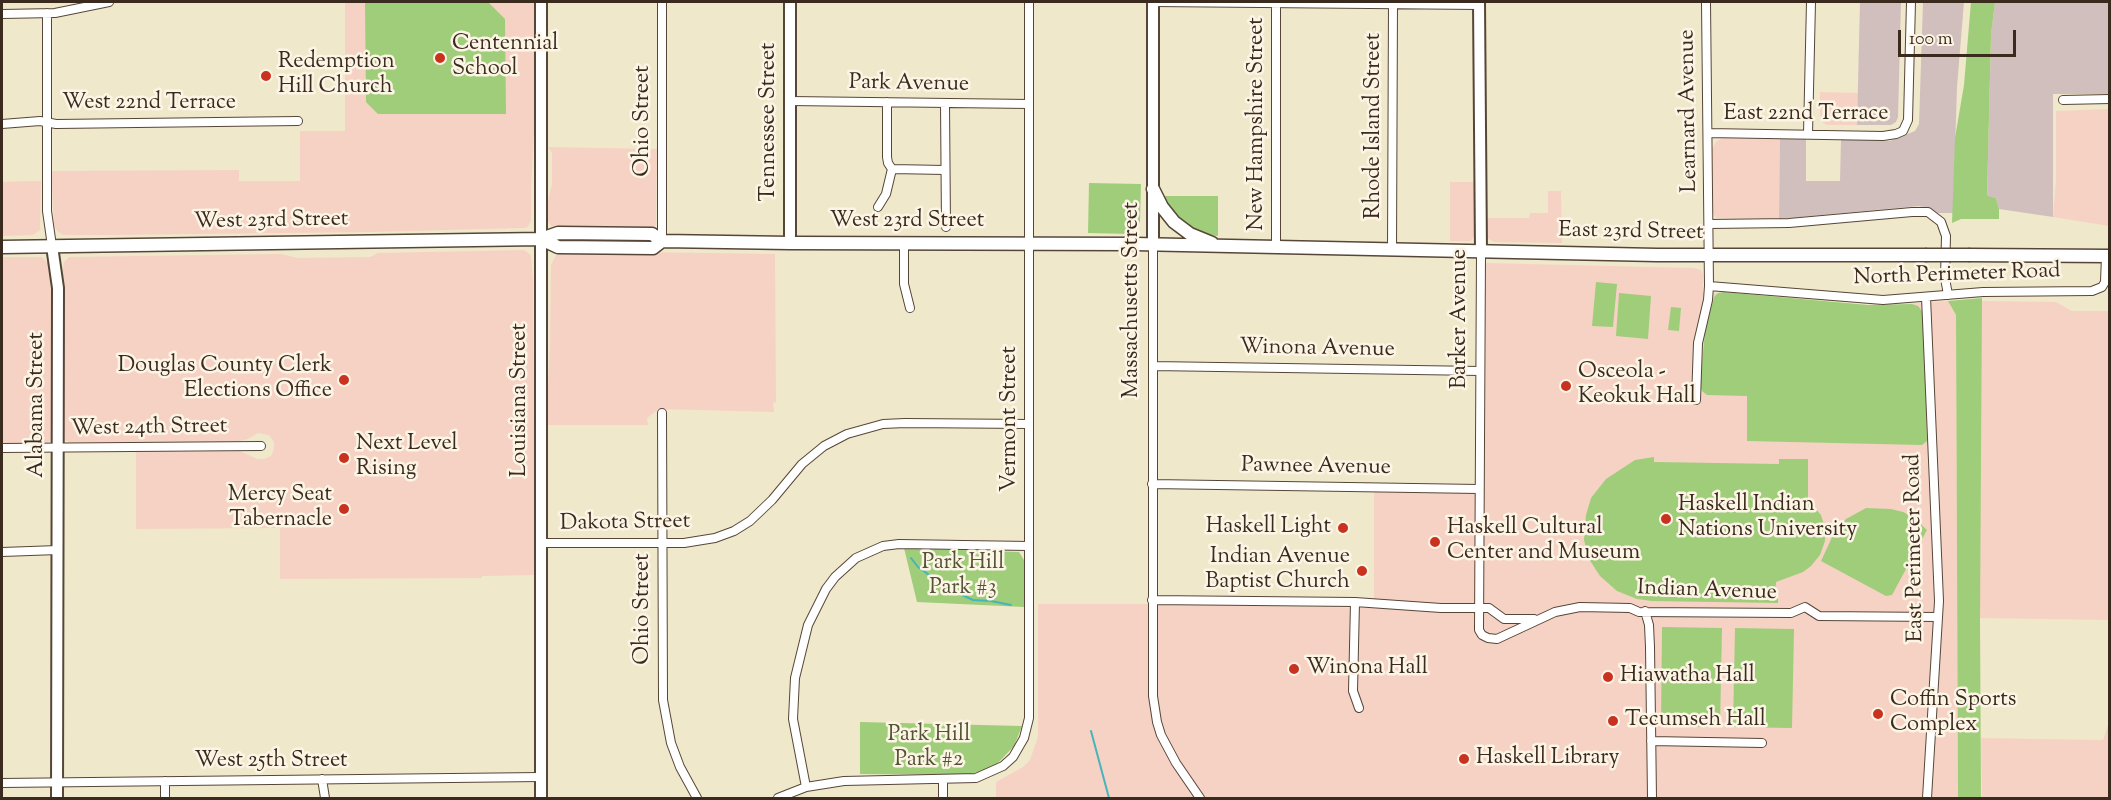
<!DOCTYPE html>
<html>
<head>
<meta charset="utf-8">
<style>
	body { margin:0 }
	#map { position:relative; width:2111px; height:800px; overflow:hidden; background:#f0e8cb; font-family:"Sorts Mill Goudy",serif }
	canvas { display:block }
	.frame { position:absolute; inset:0; border:3px solid #3b2a1e; pointer-events:none }
	.scale { position:absolute; left:1898px; top:30px; width:118px; height:27px; box-sizing:border-box; border:3px solid #3b2a1e; border-top:0; padding-left:8px; font-size:18px; line-height:21px; white-space:nowrap; color:#3b2a1e; -webkit-text-stroke:4px #fcf5e5; paint-order:stroke }
</style>
</head>
<body>
<div id="map">
<canvas width="2111" height="800"></canvas>
<div class="frame"></div>
<div class="scale">100 m</div>
</div>
<script>
const context = document.querySelector('canvas').getContext('2d');
context.lineJoin = 'round';
function fillPath(path, color) {
  context.fillStyle = color;
  context.fill(path, 'evenodd');
}
function shape(rows) {
  const path = new Path2D();
  for (const r of rows) {
    path.moveTo(r[0], r[1]);
    for (let i = 2; i < r.length; i += 2) path.lineTo(r[i], r[i + 1]);
  }
  return path;
}
function strokePath(path, color, width, dash) {
  context.strokeStyle = color;
  context.lineWidth = width;
  context.lineCap = dash ? 'butt' : 'round';
  context.setLineDash(dash || []);
  context.stroke(path);
}
function write(font, color, halo, rows, align = 'center') {
  context.font = font + ' "Sorts Mill Goudy",serif';
  context.lineWidth = 5;
  context.setLineDash([]);
  context.textBaseline = 'middle';
  context.strokeStyle = halo;
  context.fillStyle = color;
  for (const [text, x, y, turn = 0] of rows) {
    context.save();
    context.translate(x, y);
    context.rotate((+turn || 0) * Math.PI / 180);
    context.textAlign = isNaN(turn) ? turn : align;
    if (halo) context.strokeText(text, 0, 0);
    context.fillText(text, 0, 0);
    context.restore();
  }
}
const built = shape([
	[345,2,535,2,535,114,531,187,531,220,528,227,523,228,370,232,113,235,63,235,57,231,54,225,51,171,239,170,239,181,300,181,300,131,345,131],
	[1820,92,1858,93,1857,125,1827,125,1822,122,1820,115],
	[2109,109,2109,226,2053,217,2056,180,2056,111],
	[1722,138,1780,139,1779,219,1716,218,1713,213,1712,149,1716,142],
	[548,147,657,149,656,225,649,229,557,228,551,226,548,221,548,201,552,184,552,153],
	[29,181,41,181,40,230,33,235,2,236,2,182],
	[1450,182,1475,182,1475,235,1471,241,1450,241],
	[1548,191,1561,191,1562,243,1494,242,1487,238,1485,218,1529,218,1530,213,1548,213],
	[524,250,531,255,533,280,535,575,482,576,482,578,280,579,280,528,136,529,136,452,240,451,257,459,264,459,271,456,274,449,274,442,269,435,258,433,248,439,236,442,71,443,63,439,63,268,64,262,69,257,281,254,298,258,370,257,378,253],
	[565,251,775,254,776,402,773,403,774,412,659,409,647,418,648,425,546,425,550,348,551,265,556,255],
	[2,257,42,257,49,265,53,321,52,436,50,441,46,443,2,444],
	[1486,263,1693,268,1701,270,1703,274,1703,292,1868,305,1891,305,1948,301,1956,315,1958,798,996,798,996,782,1023,767,1030,760,1038,737,1038,604,1164,604,1374,608,1374,492,1484,493],
	[1980,301,2056,302,2072,311,2109,311,2109,620,1980,618],
	[2109,722,2109,798,1982,798,1981,738,2103,740]
]);
const industrial = shape([
	[1860,2,1901,2,1898,117,1896,122,1891,125,1857,125],
	[1923,2,1964,2,1957,87,1953,213,1938,213,1928,208,1919,206,1779,219,1780,139,1806,139,1806,181,1840,181,1841,139,1890,141,1915,131,1919,124],
	[1995,2,2109,2,2109,94,2053,94,2053,217,1999,209,1996,198,1987,197,1991,35]
]);
const green = shape([
	[365,2,488,2,505,19,506,114,378,114,366,102],
	[1971,2,1995,2,1991,35,1987,196,1996,198,1999,209,1999,219,1961,219,1952,223,1955,138,1964,85],
	[1089,183,1141,184,1140,222,1137,230,1129,234,1088,233],
	[1162,196,1218,196,1218,236,1201,234,1174,218],
	[1596,282,1617,284,1613,327,1592,326],
	[1724,292,1868,305,1912,304,1918,306,1922,311,1924,328,1927,441,1922,445,1747,441,1747,396,1707,395,1702,391,1700,385,1705,332,1714,297,1718,293],
	[1619,293,1651,296,1648,339,1616,336],
	[1982,298,1980,621,1981,798,1958,798,1956,315,1948,301],
	[1671,307,1681,308,1679,331,1668,330],
	[1654,457,1654,462,1779,464,1779,459,1808,459,1808,500,1821,515,1825,528,1825,541,1820,555,1811,566,1803,572,1776,582,1775,596,1778,597,1778,603,1652,601,1637,599,1617,591,1600,576,1589,559,1584,540,1586,515,1591,498,1606,479,1635,460],
	[1866,508,1891,509,1903,512,1913,517,1927,530,1892,595,1886,596,1821,561,1835,531,1846,519],
	[904,548,1019,552,1024,560,1024,607,917,602],
	[1662,627,1722,628,1720,727,1661,726],
	[1735,628,1794,629,1792,728,1733,727],
	[860,722,1022,726,1014,746,998,763,987,770,966,775,860,774]
]);
const stream = shape([
	[911,558,918,567,936,580,962,595,973,600,991,601,1011,605],
	[1091,731,1109,798]
]);
const street = shape([
	[1153,2,1479,5],
	[1276,2,1276,247],
	[47,13,47,211,52,246],
	[2,14,55,13,109,2],
	[2063,100,2110,99],
	[790,101,1029,104],
	[945,103,946,227],
	[2,124,40,121,56,124,298,121],
	[1708,133,1883,136,1896,134,1903,131,1908,120,1911,2],
	[1808,134,1811,2],
	[892,169,945,170],
	[878,207,886,194,892,169,888,163,887,157,887,102],
	[1709,224,1789,223,1912,212,1928,212,1941,222,1946,236,1945,278,1948,295],
	[662,241,662,2],
	[904,244,904,284,910,308],
	[1153,244,1153,696,1157,722,1161,735,1176,763,1200,798],
	[1392,250,1393,2],
	[1481,253,1479,630,1482,635,1488,638,1497,639,1555,612,1580,607,1630,608,1639,612,1791,613,1805,607,1819,616,1938,617],
	[1709,286,1883,300,1983,292,2092,291,2102,287,2105,282,2106,256],
	[1926,297,1939,601,1927,798],
	[1153,366,1480,371],
	[1696,400,1698,343,1708,300,1709,286,1706,2],
	[662,413,663,700,671,743,680,767,697,798],
	[2,448,261,446],
	[1152,484,1479,489],
	[540,543,684,543,715,538,734,531,750,521,772,500,802,464,824,446,847,434,883,424,905,423,1029,424],
	[2,552,58,550],
	[1152,600,1355,602,1441,608,1489,608,1504,619,1534,619],
	[1355,602,1353,691,1359,708],
	[1645,611,1649,625,1650,647,1652,798],
	[1651,741,1762,743],
	[322,779,325,798],
	[943,779,943,798],
	[2,783,541,777],
	[806,787,793,719,795,678,808,625,826,589,835,577,856,558,883,546,899,544,1029,546],
	[165,798,165,781],
	[778,798,806,787,844,781,976,778,1003,766,1013,757,1024,738,1029,718,1029,2]
]);
const secondary = shape([
	[790,2,790,243],
	[1153,2,1153,244],
	[1479,2,1481,253],
	[52,246,58,288,57,798],
	[541,798,541,2]
]);
const primary = shape([
	[1153,189,1162,207,1174,222,1190,234,1212,243],
	[541,239,558,247,653,248,662,241],
	[2,247,541,239,558,233,652,234,662,241,790,243,1135,244,1657,255,1925,255],
	[1970,255,2110,256]
]);
const primaryBridge = shape([
	[1925,255,1970,255]
]);
const markers = [
	[440,58,6,"#c8321e"],
	[266,76,6,"#c8321e"],
	[344,380,6,"#c8321e"],
	[1566,386,6,"#c8321e"],
	[344,458,6,"#c8321e"],
	[344,509,6,"#c8321e"],
	[1666,519,6,"#c8321e"],
	[1343,528,6,"#c8321e"],
	[1435,542,6,"#c8321e"],
	[1362,571,6,"#c8321e"],
	[1294,669,6,"#c8321e"],
	[1608,677,6,"#c8321e"],
	[1878,714,6,"#c8321e"],
	[1613,721,6,"#c8321e"],
	[1464,759,6,"#c8321e"]
];
const poiNames = [
	["Centennial",452,45],
	["School",452,70],
	["Redemption",278,63],
	["Hill Church",278,88],
	["Douglas County Clerk",332,367,"right"],
	["Elections Office",332,392,"right"],
	["Osceola -",1578,373],
	["Keokuk Hall",1578,398],
	["Next Level",356,445],
	["Rising",356,470],
	["Mercy Seat",332,496,"right"],
	["Tabernacle",332,521,"right"],
	["Haskell Indian",1678,506],
	["Nations University",1678,531],
	["Haskell Light",1331,528,"right"],
	["Haskell Cultural",1447,529],
	["Center and Museum",1447,554],
	["Indian Avenue",1350,558,"right"],
	["Baptist Church",1350,583,"right"],
	["Winona Hall",1306,669],
	["Hiawatha Hall",1620,677],
	["Coffin Sports",1890,701],
	["Complex",1890,726],
	["Tecumseh Hall",1625,721],
	["Haskell Library",1476,759]
];
const streetNames = [
	["Park Avenue",909,85,1],
	["West 22nd Terrace",149,104],
	["Learnard Avenue",1690,111,-91],
	["East 22nd Terrace",1806,115],
	["Ohio Street",644,121,-90],
	["Tennessee Street",770,122,-90],
	["New Hampshire Street",1258,124,-90],
	["Rhode Island Street",1375,126,-90],
	["West 23rd Street",271,222,-1],
	["West 23rd Street",907,222],
	["East 23rd Street",1631,233,1],
	["North Perimeter Road",1957,276,-2],
	["Massachusetts Street",1133,300,-90],
	["Barker Avenue",1461,319,-90],
	["Winona Avenue",1317,350,1],
	["Louisiana Street",521,400,-90],
	["Alabama Street",38,405,-90],
	["Vermont Street",1011,419,-90],
	["West 24th Street",149,429,-1],
	["Pawnee Avenue",1316,468,1],
	["Dakota Street",625,524,-1],
	["East Perimeter Road",1916,548,-91],
	["Indian Avenue",1707,592,2],
	["Ohio Street",644,609,-90],
	["West 25th Street",271,762]
];
const parkNames = [
	["Park Hill",963,564],
	["Park #3",963,589],
	["Park Hill",929,736],
	["Park #2",929,761]
];
fillPath(built, '#f6d2c4');
fillPath(industrial, '#d1bfbe');
fillPath(green, '#9fcd7a');
strokePath(stream, '#45b5bb', 2);
strokePath(street, '#564638', 10);
strokePath(secondary, '#564638', 14);
strokePath(primary, '#564638', 15);
strokePath(street, '#fff', 8);
strokePath(secondary, '#fff', 10);
strokePath(primary, '#fff', 12);
strokePath(primaryBridge, '#564638', 15, []);
strokePath(primaryBridge, '#fff', 12);
for (const [x, y, r, color] of markers) {
  const dot = new Path2D();
  dot.arc(x, y, r, 0, 2 * Math.PI);
  context.fillStyle = color;
  context.fill(dot);
  strokePath(dot, '#fcf5e5', 2);
}
write('22px', '#3b2a1e', '#fcf5e5', poiNames, 'left');
write('22px', '#3b2a1e', '#fcf5e5', streetNames);
write('22px', '#545335', '#fcf5e5', parkNames);
</script>
</body>
</html>
